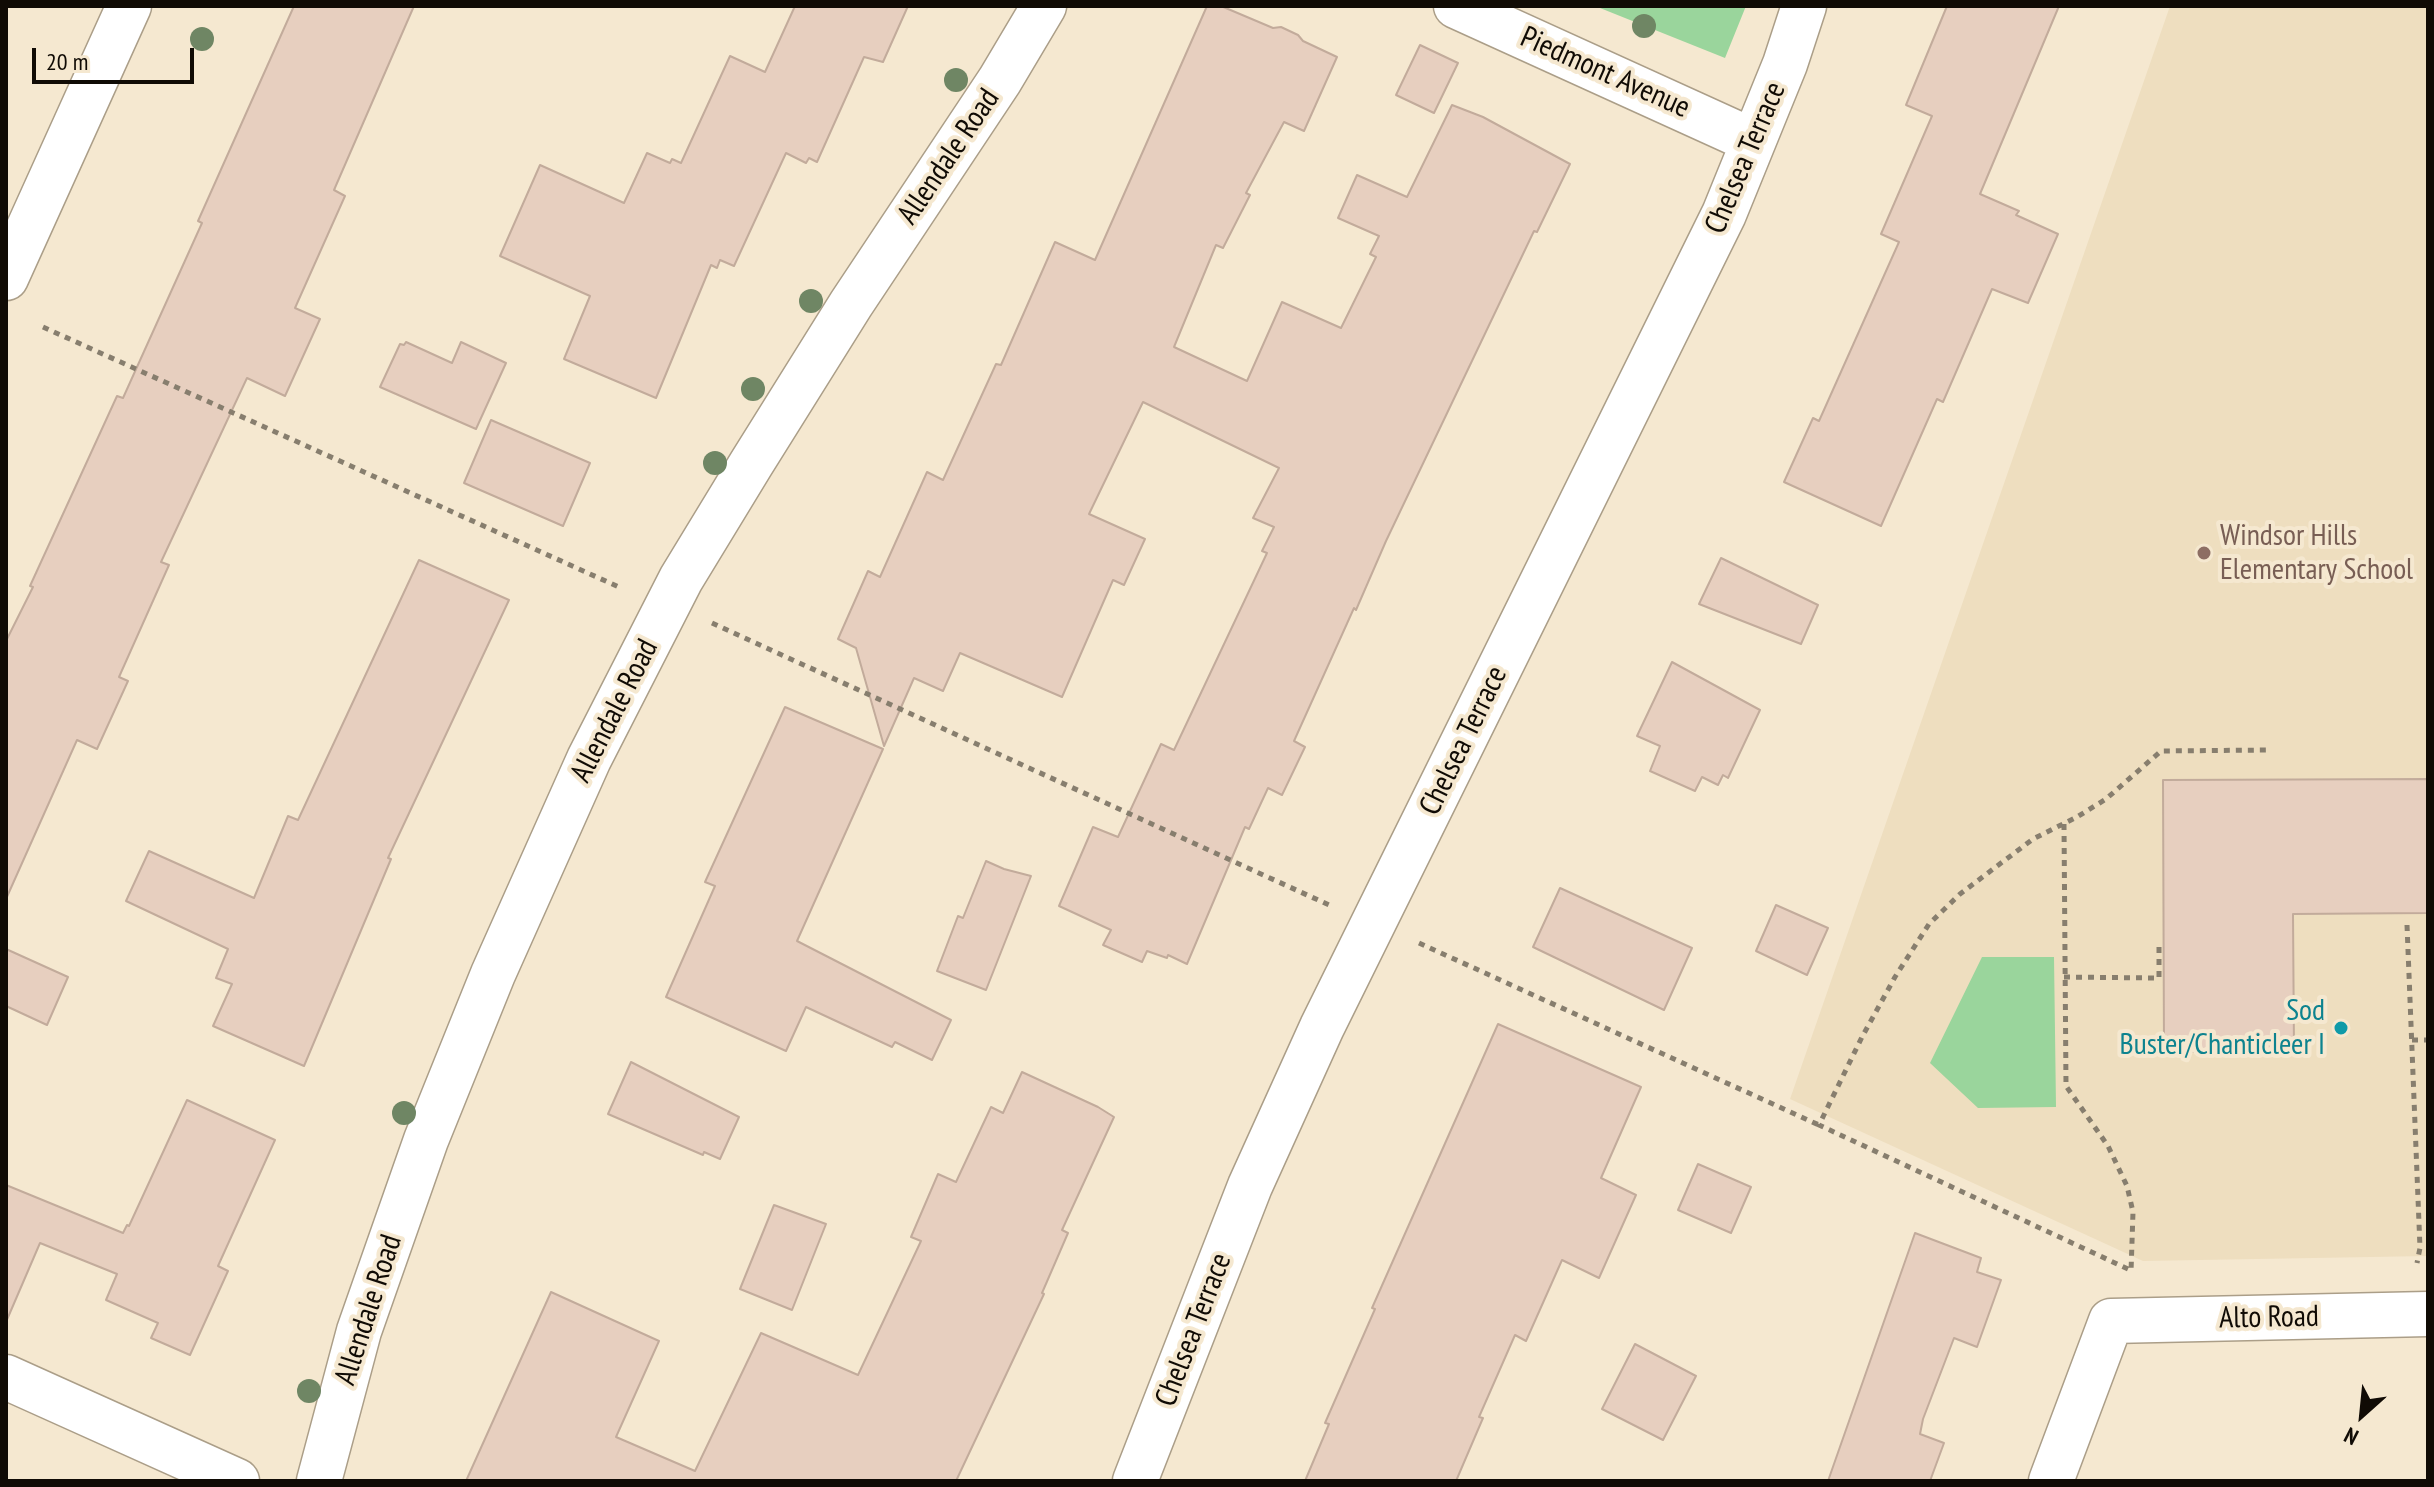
<!DOCTYPE html>
<html>
<head>
<meta charset="utf-8">
<style>
	body { margin:0 }
	#map { position:relative; width:2434px; height:1487px; overflow:hidden; background:#f5e8d0; font-family:"PT Sans Narrow",sans-serif }
	canvas { display:block }
	.frame { position:absolute; inset:0; border:8px solid #100b05; pointer-events:none }
	.north { position:absolute; left:2322px; top:1375px; width:80px; height:80px; -webkit-text-stroke:6px #f5e8d0; paint-order:stroke; rotate:207deg; font-size:22px; font-weight:700; line-height:32px; text-align:center; color:#100b05 }
	.north::after { content:''; display:block; margin:auto; width:28px; height:36px; background:#100b05; clip-path:polygon(50% 0,100% 100%,50% 72%,0 100%) }
	.scale { position:absolute; left:32px; top:48px; width:162px; height:36px; box-sizing:border-box; border:4px solid #100b05; border-top:0; padding-left:10px; font-size:24px; line-height:28px; white-space:nowrap; color:#100b05; -webkit-text-stroke:6px #f5e8d0; paint-order:stroke }
</style>
</head>
<body>
<div id="map">
<canvas width="2434" height="1487"></canvas>
<div class="frame"></div>
<div class="north">N</div>
<div class="scale">20 m</div>
</div>
<script>
const context = document.querySelector('canvas').getContext('2d');
context.lineJoin = 'round';
function fillPath(path, color) {
  context.fillStyle = color;
  context.fill(path, 'evenodd');
}
function shape(rows) {
  const path = new Path2D();
  for (const r of rows) {
    path.moveTo(r[0], r[1]);
    for (let i = 2; i < r.length; i += 2) path.lineTo(r[i], r[i + 1]);
  }
  return path;
}
function strokePath(path, color, width, dash) {
  context.strokeStyle = color;
  context.lineWidth = width;
  context.lineCap = dash ? 'butt' : 'round';
  context.setLineDash(dash || []);
  context.stroke(path);
}
function write(font, color, halo, rows, align = 'center') {
  context.font = font + ' "PT Sans Narrow",sans-serif';
  context.lineWidth = 8;
  context.setLineDash([]);
  context.textBaseline = 'middle';
  context.strokeStyle = halo;
  context.fillStyle = color;
  for (const [text, x, y, turn = 0] of rows) {
    context.save();
    context.translate(x, y);
    context.rotate((+turn || 0) * Math.PI / 180);
    context.textAlign = isNaN(turn) ? turn : align;
    if (halo) context.strokeText(text, 0, 0);
    context.fillText(text, 0, 0);
    context.restore();
  }
}
const built = shape([
	[2170,6,2428,6,2428,1256,2143,1261,1790,1099]
]);
const green = shape([
	[1595,6,1746,6,1725,58],
	[1982,957,2054,957,2056,1107,1978,1108,1930,1063]
]);
const building = shape([
	[294,6,414,6,334,190,345,196,295,308,320,319,285,396,247,378,161,562,169,565,119,677,128,681,97,749,77,740,6,899,6,641,33,587,30,586,117,396,123,398,202,223,198,221,294,6],
	[795,6,908,6,883,62,864,57,817,162,809,158,806,163,786,153,734,266,720,260,717,268,711,265,656,398,564,359,590,296,500,256,540,165,624,203,647,153,670,163,672,159,681,163,730,56,765,72,795,6],
	[1207,6,1221,6,1273,28,1281,27,1298,35,1303,41,1337,57,1304,131,1284,122,1246,193,1250,195,1223,248,1216,245,1174,347,1247,381,1282,302,1341,328,1376,257,1370,254,1379,236,1338,218,1357,175,1407,197,1452,105,1483,117,1570,164,1537,232,1534,231,1386,541,1356,610,1354,608,1294,741,1305,747,1282,795,1268,788,1249,829,1245,827,1187,964,1168,955,1167,958,1147,951,1142,962,1103,945,1111,930,1059,906,1093,827,1118,837,1161,744,1174,750,1267,553,1262,551,1274,527,1253,518,1279,468,1143,402,1089,514,1145,539,1124,585,1113,580,1062,697,960,653,943,691,914,678,884,746,856,648,838,639,868,571,880,577,927,472,943,480,996,364,1001,365,1055,242,1095,260,1207,6],
	[1947,6,2059,6,1980,194,2019,211,2016,215,2058,234,2028,303,1992,289,1943,402,1937,399,1881,526,1784,482,1813,418,1819,421,1899,242,1881,234,1932,116,1906,105,1947,6],
	[1420,45,1458,63,1434,113,1396,95,1420,45],
	[406,342,452,363,461,342,506,363,476,429,380,387,400,344,404,345,406,342],
	[491,420,590,463,563,526,464,483,491,420],
	[1721,558,1818,605,1801,644,1699,604,1721,558],
	[419,560,509,600,388,858,391,859,304,1066,213,1026,232,984,216,978,228,949,126,901,149,851,254,898,288,816,298,820,419,560],
	[1672,662,1760,710,1728,778,1723,775,1718,785,1702,777,1695,791,1650,771,1660,746,1637,736,1672,662],
	[785,707,883,749,797,941,951,1020,932,1060,895,1042,892,1047,806,1007,786,1051,666,997,715,886,705,882,785,707],
	[2428,779,2428,913,2293,914,2294,1051,2164,1052,2163,780,2428,779],
	[986,861,1004,869,1031,876,986,990,937,971,958,916,963,918,986,861],
	[1560,888,1692,948,1664,1010,1533,947,1560,888],
	[1776,905,1828,928,1807,975,1756,951,1776,905],
	[6,949,68,977,47,1025,6,1006,6,949],
	[1498,1024,1641,1087,1601,1178,1636,1195,1599,1278,1562,1260,1526,1341,1515,1335,1479,1417,1483,1418,1456,1481,1305,1481,1329,1424,1325,1423,1375,1309,1372,1308,1498,1024],
	[631,1062,739,1117,720,1159,704,1152,703,1155,608,1114,631,1062],
	[1022,1072,1098,1107,1114,1117,1062,1230,1068,1233,1042,1293,1044,1294,956,1481,466,1481,551,1292,659,1341,616,1437,695,1471,761,1333,858,1375,921,1241,911,1237,938,1174,956,1182,991,1107,1003,1113,1022,1072],
	[187,1100,275,1140,218,1266,228,1271,190,1355,151,1338,158,1323,106,1300,117,1274,40,1243,6,1322,6,1185,123,1233,127,1225,129,1226,187,1100],
	[1698,1164,1751,1187,1731,1233,1678,1210,1698,1164],
	[774,1205,826,1224,792,1310,740,1289,774,1205],
	[1915,1233,1981,1258,1977,1272,2001,1280,1977,1347,1954,1338,1923,1419,1920,1434,1944,1443,1930,1481,1828,1481,1915,1233],
	[1635,1344,1696,1376,1663,1440,1602,1409,1635,1344]
]);
const path = shape([
	[43,327,621,588],
	[712,623,1329,905],
	[2064,824,2066,1086,2108,1146,2127,1186,2133,1212,2131,1272],
	[2407,925,2420,1248,2417,1263],
	[1419,943,1819,1125],
	[2064,977,2159,978,2159,941],
	[2412,1040,2428,1040],
	[2128,1269,1819,1125,1862,1037,1895,977,1929,924,1960,894,2033,839,2077,817,2106,799,2161,751,2270,750]
]);
const minor = shape([
	[1456,6,1753,141],
	[6,278,129,6],
	[6,1377,237,1481],
	[319,1481,359,1331,426,1140,493,974,589,759,681,579,751,464,851,304,1000,80,1044,6],
	[1135,1481,1250,1186,1322,1027,1724,214,1785,64,1804,6],
	[2051,1481,2111,1321,2428,1314]
]);
const trees = [
	[1644,26],
	[202,39],
	[956,80],
	[811,301],
	[753,389],
	[715,463],
	[404,1113],
	[309,1391]
];
const markers = [
	[2204,553,8,"#8d6e63"],
	[2341,1028,8,"#0f9aa8"]
];
const streetNames = [
	["Piedmont Avenue",1605,73,24],
	["Allendale Road",949,157,-56],
	["Chelsea Terrace",1746,158,-67],
	["Allendale Road",615,711,-63],
	["Chelsea Terrace",1464,741,-64],
	["Allendale Road",369,1310,-72],
	["Alto Road",2269,1318,-1],
	["Chelsea Terrace",1194,1330,-69]
];
const educationNames = [
	["Windsor Hills",2220,536],
	["Elementary School",2220,570]
];
const cultureNames = [
	["Sod",2325,1011],
	["Buster/Chanticleer I",2325,1045]
];
fillPath(built, '#eedebf');
fillPath(green, '#9ad59c');
fillPath(building, '#e7cfbf');
strokePath(building, '#c2ab9b', 2);
strokePath(minor, '#ab9e88', 47);
strokePath(path, '#877e6e', 5, [6, 6]);
strokePath(minor, '#fff', 44);
context.fillStyle = '#6f8664';
for (const [x, y] of trees) {
  context.beginPath();
  context.arc(x, y, 12, 0, 2 * Math.PI);
  context.fill();
}
for (const [x, y, r, color] of markers) {
  const dot = new Path2D();
  dot.arc(x, y, r, 0, 2 * Math.PI);
  context.fillStyle = color;
  context.fill(dot);
  strokePath(dot, '#f5e8d0', 3);
}
write('30px', '#100b05', '#f5e8d0', streetNames);
write('30px', '#785e54', '#f5e8d0', educationNames, 'left');
write('30px', '#0d838f', '#f5e8d0', cultureNames, 'right');
</script>
</body>
</html>
